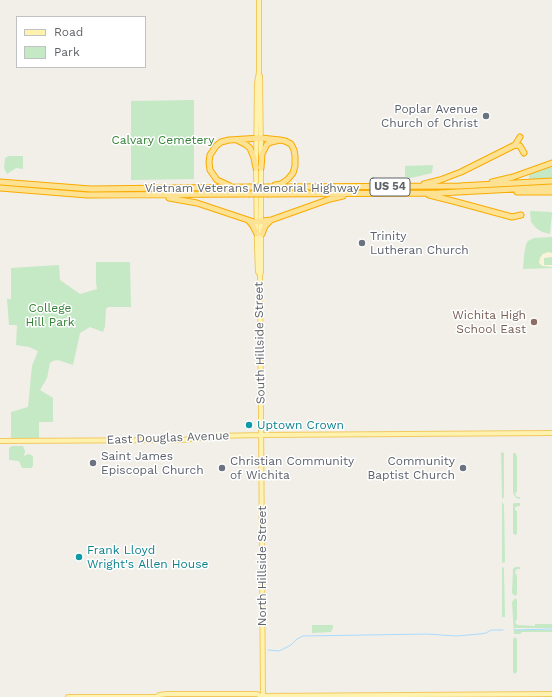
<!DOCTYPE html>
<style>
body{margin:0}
#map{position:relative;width:552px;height:697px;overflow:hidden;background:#f1efe8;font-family:"Work Sans",sans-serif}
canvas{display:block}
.legend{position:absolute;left:16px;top:16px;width:130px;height:52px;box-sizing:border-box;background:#fff;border:1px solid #bfc1c3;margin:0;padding:5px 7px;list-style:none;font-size:12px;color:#5f6368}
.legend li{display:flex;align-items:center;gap:8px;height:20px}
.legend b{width:20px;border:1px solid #bfc1c3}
</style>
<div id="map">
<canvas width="552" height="697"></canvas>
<ul class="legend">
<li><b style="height:5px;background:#fff2af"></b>Road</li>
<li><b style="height:11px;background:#c5e8c5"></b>Park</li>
</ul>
</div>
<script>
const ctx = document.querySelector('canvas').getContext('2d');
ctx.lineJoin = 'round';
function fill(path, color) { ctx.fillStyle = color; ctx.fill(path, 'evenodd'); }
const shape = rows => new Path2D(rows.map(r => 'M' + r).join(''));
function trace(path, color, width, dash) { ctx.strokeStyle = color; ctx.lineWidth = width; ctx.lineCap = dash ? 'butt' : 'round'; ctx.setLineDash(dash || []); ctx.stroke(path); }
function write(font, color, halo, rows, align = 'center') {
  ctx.font = font + ' "Work Sans",sans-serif'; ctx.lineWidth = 3; ctx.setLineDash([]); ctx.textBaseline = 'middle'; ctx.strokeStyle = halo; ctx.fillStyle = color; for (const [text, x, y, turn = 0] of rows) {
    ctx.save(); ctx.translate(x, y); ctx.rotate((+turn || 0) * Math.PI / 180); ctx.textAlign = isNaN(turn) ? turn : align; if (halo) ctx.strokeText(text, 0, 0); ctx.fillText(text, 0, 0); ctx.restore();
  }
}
const green = shape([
 [194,100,194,179,131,180,131,101],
 [23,156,23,169,16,168,7,174,4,168,5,158,9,156],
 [433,165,432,173,411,178,408,178,405,176,405,166],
 [552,165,552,178,529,180,529,173],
 [530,211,551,212,552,213,550,234,542,232,536,228,531,222],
 [552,237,552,268,523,269,524,256,526,244,528,241,534,238],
 [96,262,130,262,131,307,108,307,106,309,105,326,103,332,90,327,80,333,73,365,58,360,53,361,50,363,47,378,40,390,53,398,53,422,39,422,39,438,11,438,11,412,28,407,32,366,38,351,29,347,16,345,17,325,9,325,7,299,11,299,11,268,59,265,60,280,80,294,97,289,96,283],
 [12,446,23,446,25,451,24,456,29,454,33,456,33,466,31,468,22,468,19,461,9,460,9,448],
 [501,452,504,453,504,497,502,499],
 [513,453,515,453,517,456,517,491,515,494,517,497,520,497,520,499,516,498,513,493],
 [502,502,504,505,505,562,502,563],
 [514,503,520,503,520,506,517,506,515,508,515,510,517,511,517,534,515,535,513,533,513,504],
 [502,567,504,568,504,571,505,617,502,617],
 [515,567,520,567,520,569,517,569,515,572,517,576,517,594,515,596,512,593,513,569],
 [515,598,517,600,517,619,515,622,517,625,535,626,535,624,552,624,552,628,515,628,515,630,552,630,552,632,522,632,520,634,514,634,512,602],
 [312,625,333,625,333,627,331,632,312,633],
 [515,637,517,639,517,672,514,674,513,671,513,639]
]);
const sand = shape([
 [548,252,552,253,552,257,544,258,544,265,552,265,552,267,542,266,539,263,540,258,543,254]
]);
const stream = shape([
 [515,630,552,629],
 [268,650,279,651,291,645,297,639,303,636,427,634,456,636,480,634,486,633,491,630,503,630]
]);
const major = shape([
 [259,0,259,72,257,83,256,168,257,247,258,272,260,275,263,697],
 [260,76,261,155],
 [260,275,261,272,261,166],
 [0,441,182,440,216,436,261,435,552,433],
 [68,697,157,697,159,695,166,694,257,694,261,696,552,694]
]);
const highway = shape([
 [237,140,245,144,250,148,254,158,256,168],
 [515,145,520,137],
 [261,168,262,154,267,144,271,142,280,140,285,141,291,144,294,150,295,156,295,166,293,173,288,179,281,184,275,185],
 [0,182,91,189,249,187],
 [492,182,513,177,552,163],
 [424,184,440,180,461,172,515,145,520,146,524,153],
 [230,186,217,180,210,170,209,162,210,155,216,146,221,142,229,140,261,138,280,140],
 [269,187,459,186,552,181],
 [0,188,87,195,248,194],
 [517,192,552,192],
 [269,194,439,193,552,187],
 [429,195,453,201,512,217,521,215],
 [169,198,197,203,254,222,271,220,330,199,343,196],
 [249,221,253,226,257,234],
 [262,234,265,226,270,221]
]);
const highwayBridge = shape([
 [249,187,269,187],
 [248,194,269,194]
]);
const markers = [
 [486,116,4,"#6b7280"],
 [362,243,4,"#6b7280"],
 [534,322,4,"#8d6e63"],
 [249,425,4,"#0f9aa8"],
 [93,463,4,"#6b7280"],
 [222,468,4,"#6b7280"],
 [463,468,4,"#6b7280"],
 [79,557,4,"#0f9aa8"]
];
const shields = [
 [390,187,40]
];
const shieldNames = [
 ["US 54",390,187]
];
const worshipNames = [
 ["Poplar Avenue",478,109,"right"],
 ["Church of Christ",478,123,"right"],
 ["Trinity",370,236],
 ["Lutheran Church",370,250],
 ["Saint James",101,456],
 ["Episcopal Church",101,470],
 ["Christian Community",230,461],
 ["of Wichita",230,475],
 ["Community",455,461,"right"],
 ["Baptist Church",455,475,"right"]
];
const parkNames = [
 ["Calvary Cemetery",163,140],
 ["College",50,308],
 ["Hill Park",50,322]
];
const streetNames = [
 ["Vietnam Veterans Memorial Highway",252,188],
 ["South Hillside Street",260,343,-91],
 ["East Douglas Avenue",168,438,-2],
 ["North Hillside Street",262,566,-90]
];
const educationNames = [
 ["Wichita High",526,315],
 ["School East",526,329]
];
const cultureNames = [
 ["Uptown Crown",257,425],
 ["Frank Lloyd",87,550],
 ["Wright's Allen House",87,564]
];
fill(green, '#c5e8c5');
fill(sand, '#fbf3d9');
trace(stream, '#aadaff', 1);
trace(major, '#f2c960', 6);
trace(highway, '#f9ab00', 7);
trace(major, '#fff2af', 4);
trace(highway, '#fde293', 5);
trace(highwayBridge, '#f9ab00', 7, []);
trace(highwayBridge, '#fde293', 5);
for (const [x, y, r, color] of markers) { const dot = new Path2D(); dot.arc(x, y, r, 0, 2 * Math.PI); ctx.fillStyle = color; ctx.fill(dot); trace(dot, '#fff', 1.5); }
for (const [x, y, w] of shields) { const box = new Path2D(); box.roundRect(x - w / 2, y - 9, w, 18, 3); ctx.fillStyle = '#fff'; ctx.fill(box); trace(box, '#5f6368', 1); }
write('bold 11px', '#5f6368', null, shieldNames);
write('12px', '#5b616d', '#fff', worshipNames, 'left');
write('12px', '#348238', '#fff', parkNames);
write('12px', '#5f6368', '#fff', streetNames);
write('12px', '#785e54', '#fff', educationNames, 'right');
write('12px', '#0d838f', '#fff', cultureNames, 'left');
</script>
